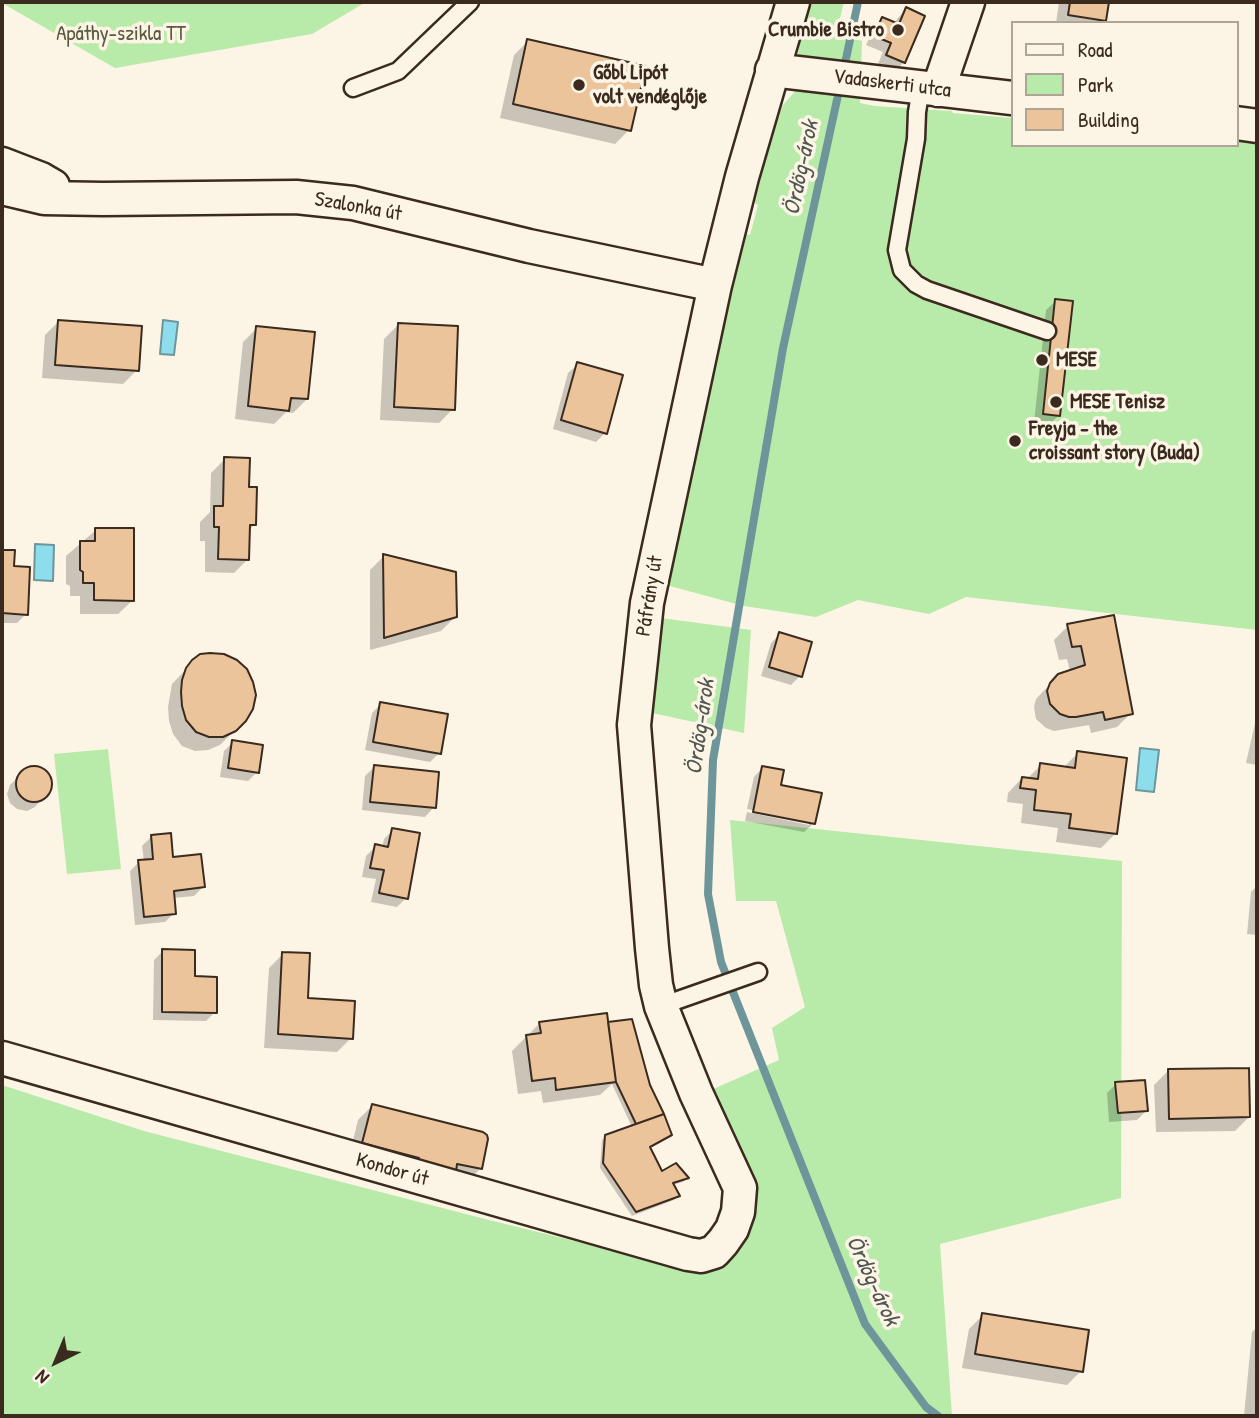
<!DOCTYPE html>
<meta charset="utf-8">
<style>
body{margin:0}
#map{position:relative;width:1259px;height:1418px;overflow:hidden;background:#fcf5e5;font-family:"Patrick Hand",sans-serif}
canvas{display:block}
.frame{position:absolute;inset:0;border:4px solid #3b2a1e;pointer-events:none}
.legend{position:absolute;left:1011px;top:21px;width:228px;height:126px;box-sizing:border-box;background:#fcf5e5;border:2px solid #afa495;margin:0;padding:9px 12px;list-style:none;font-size:21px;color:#3b2a1e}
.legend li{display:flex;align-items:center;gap:14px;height:35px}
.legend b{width:35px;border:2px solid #afa495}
.north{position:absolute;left:21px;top:1327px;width:70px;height:70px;-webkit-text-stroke:5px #fcf5e5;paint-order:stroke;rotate:223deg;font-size:19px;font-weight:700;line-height:28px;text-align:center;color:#3b2a1e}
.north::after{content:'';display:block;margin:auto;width:24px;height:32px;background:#3b2a1e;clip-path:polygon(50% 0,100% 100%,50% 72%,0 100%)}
</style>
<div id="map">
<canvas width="1259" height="1418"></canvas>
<div class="frame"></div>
<ul class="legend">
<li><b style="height:9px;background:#fcf5e5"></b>Road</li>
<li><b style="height:19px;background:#b8eaaa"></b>Park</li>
<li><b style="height:19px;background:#ebc49b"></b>Building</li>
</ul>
<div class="north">N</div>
</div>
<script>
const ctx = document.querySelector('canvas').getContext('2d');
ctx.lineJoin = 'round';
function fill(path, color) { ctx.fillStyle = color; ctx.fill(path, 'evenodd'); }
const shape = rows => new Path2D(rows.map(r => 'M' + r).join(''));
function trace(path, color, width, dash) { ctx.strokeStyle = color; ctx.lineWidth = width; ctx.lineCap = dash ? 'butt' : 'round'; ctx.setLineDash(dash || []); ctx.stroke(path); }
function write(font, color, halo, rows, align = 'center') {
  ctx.font = font + ' "Patrick Hand",sans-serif'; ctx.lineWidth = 7; ctx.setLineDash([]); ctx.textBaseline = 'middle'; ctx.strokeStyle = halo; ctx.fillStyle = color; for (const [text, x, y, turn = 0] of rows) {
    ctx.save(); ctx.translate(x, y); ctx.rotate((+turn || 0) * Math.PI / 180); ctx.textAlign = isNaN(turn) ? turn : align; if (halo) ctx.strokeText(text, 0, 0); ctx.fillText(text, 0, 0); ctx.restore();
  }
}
const green = shape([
 [2,2,366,2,312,34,115,68,2,3],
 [808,2,844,2,836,34,862,41,860,103,875,106,952,111,953,113,1012,118,1012,145,1236,145,1236,137,1257,139,1257,630,966,597,929,614,858,600,816,617,744,606,666,585,741,233,750,235,758,205,748,199,783,105,797,89,797,62,803,18],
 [661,618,751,630,744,733,648,712,650,670],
 [108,749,121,869,67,874,54,754],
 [730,820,1122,861,1121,1198,940,1244,952,1416,2,1416,2,1085,144,1131,489,1220,673,1265,737,1230,711,1090,779,1060,772,1028,805,1007,776,901,736,901]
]);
const water = shape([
 [163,320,178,322,174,355,160,354,163,320],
 [35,544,54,545,53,581,34,580,35,544],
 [1140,748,1159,750,1154,792,1136,790,1140,748]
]);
const shadow = shape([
 [1059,2,1107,2,1104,20,1102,23,1056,23],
 [906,9,904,62,895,71,878,64,883,52,866,45,874,28,883,19,895,24,897,19],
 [528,41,629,130,615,144,500,118,514,55],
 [1056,301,1059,415,1049,425,1034,423,1046,310],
 [59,321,137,370,123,384,42,378,45,335],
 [398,325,453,409,439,423,380,420,384,339],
 [257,328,307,399,293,413,286,412,274,424,235,419,243,342],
 [578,364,605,433,596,442,553,429,568,373],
 [225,459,247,489,254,525,248,531,248,559,234,573,205,572,205,541,200,541,200,522,210,512,211,473],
 [96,530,133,600,118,614,80,614,80,596,70,596,70,586,66,584,66,556],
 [2,551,13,552,12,568,26,614,17,623,2,623],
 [384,556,455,617,441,631,370,650,370,570],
 [1068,626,1131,713,1117,727,1091,733,1089,725,1054,731,1046,728,1036,719,1034,707,1036,699,1055,679,1070,671,1067,659,1059,660,1054,640],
 [780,634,800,676,791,685,761,676,771,643],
 [193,662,245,720,220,745,208,750,195,751,182,746,173,734,169,721,168,707,172,684],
 [381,704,439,753,430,762,365,750,372,713],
 [1257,714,1257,765,1246,763],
 [233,742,257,772,248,781,220,777,224,751],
 [1078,753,1115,834,1101,848,1056,842,1058,828,1021,823,1023,804,1007,802,1008,793,1022,778,1027,779,1041,765,1063,768],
 [37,767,46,771,51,779,51,789,35,807,27,811,17,809,10,803,7,794,10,785,27,768],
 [374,767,434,807,425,817,362,810,365,776],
 [763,767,814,823,804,832,745,821,747,812,809,825,809,821,747,809,754,777],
 [393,830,406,898,397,907,371,902,376,879,362,877,366,856,376,846,382,848,384,839],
 [151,837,172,859,203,887,194,896,173,898,174,913,165,922,135,925,130,871,139,862,144,861,142,846],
 [1257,886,1257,935,1247,934,1251,892],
 [163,951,193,978,215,1012,206,1021,153,1020,154,960],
 [283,954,306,1000,351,1038,337,1052,264,1048,269,968],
 [540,1023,607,1026,649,1085,670,1134,666,1139,649,1148,661,1173,686,1178,683,1182,672,1185,678,1196,674,1200,632,1216,600,1168,602,1140,606,1136,632,1127,612,1084,600,1095,543,1103,541,1091,518,1094,512,1051],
 [1168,1071,1249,1117,1235,1131,1156,1132,1154,1085],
 [1116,1084,1146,1111,1137,1120,1109,1122,1107,1093],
 [372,1106,481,1168,467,1182,349,1157,358,1120],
 [983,1315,1081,1371,1067,1385,962,1368,969,1329],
 [1257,1327,1257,1416,1244,1416,1252,1332]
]);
const stream = shape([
 [843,73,858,2],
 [840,86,783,348,713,760,708,894,721,962,865,1324,926,1407,938,1416]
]);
const building = shape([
 [1070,2,1109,2,1106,21,1068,15,1070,2],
 [906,7,925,16,905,63,886,55,891,43,874,36,882,17,899,24,906,7],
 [527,39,646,66,631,131,513,104,527,39],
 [1055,299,1073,301,1060,416,1043,414,1055,299],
 [58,320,142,326,139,371,55,365,58,320],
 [398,323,458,326,455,410,394,407,398,323],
 [256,326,315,332,308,399,291,398,289,411,248,406,256,326],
 [577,362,623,375,607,434,561,420,577,362],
 [224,457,250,458,249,487,257,487,256,525,250,525,249,560,218,559,219,527,214,527,214,506,223,506,224,457],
 [95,528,134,528,134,601,94,600,94,583,83,583,83,572,80,570,80,541,95,541,95,528],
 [2,550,15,550,14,566,30,567,28,615,2,613,2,550],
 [383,554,456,572,457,617,384,638,383,554],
 [1114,615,1133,714,1105,720,1103,712,1076,717,1069,717,1060,714,1050,704,1047,691,1050,683,1058,674,1085,665,1081,646,1072,647,1067,624,1114,615],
 [779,632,812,642,802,677,769,667,779,632],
 [210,653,224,654,237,660,247,669,253,682,256,695,253,709,246,721,236,731,223,737,209,737,196,732,186,720,182,706,181,692,182,680,186,668,192,660,200,654,210,653],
 [380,702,448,714,441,754,373,742,380,702],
 [232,740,263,745,259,773,228,768,232,740],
 [1077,751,1127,758,1117,834,1069,828,1071,814,1034,810,1036,790,1020,788,1022,777,1038,779,1040,763,1075,768,1077,751],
 [374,765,439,772,436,808,370,802,374,765],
 '16 784a18 18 0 1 1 36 0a18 18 0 1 1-36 0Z',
 [762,766,784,770,781,785,822,793,815,824,753,812,762,766],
 [392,828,420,833,408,899,379,893,384,870,370,868,375,844,388,847,392,828],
 [171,833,173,857,201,854,205,887,174,891,176,914,144,917,138,860,153,859,151,835,171,833],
 [162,949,195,950,195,976,217,977,217,1013,162,1012,162,949],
 [282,952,310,953,308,998,355,1001,353,1039,278,1034,282,952],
 [607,1013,616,1082,556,1090,555,1078,532,1081,526,1035,541,1033,539,1022,607,1013],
 [632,1019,650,1085,664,1114,636,1124,616,1082,608,1022,632,1019],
 [1249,1068,1250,1117,1169,1119,1168,1069,1249,1068],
 [1145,1080,1148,1111,1118,1113,1115,1082,1145,1080],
 [372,1104,483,1132,487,1135,488,1139,482,1169,457,1164,456,1172,419,1165,419,1158,362,1143,372,1104],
 [664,1114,672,1135,650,1147,662,1171,676,1163,689,1178,673,1183,680,1196,636,1212,603,1163,605,1135,664,1114],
 [982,1313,1089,1330,1083,1372,975,1354,982,1313]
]);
const service = shape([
 [353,88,398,71,470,2],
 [921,88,917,112,916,139,897,250,902,270,916,284,927,290,1047,331],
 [661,1006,758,972]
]);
const minor = shape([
 [772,70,1012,98],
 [938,90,968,2],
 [1236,123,1257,126],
 [2,164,41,179,53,186],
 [2,188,44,198,103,199,296,197,353,203,529,246,715,285],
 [2,1058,688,1254,701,1256,714,1252,723,1242,732,1229,738,1212,740,1188,696,1093,661,1006,656,985,652,948,634,725,647,603,715,285,742,177,793,2]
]);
const markers = [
 [898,30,7,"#3b2a1e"],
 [579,85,7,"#3b2a1e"],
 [1042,360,7,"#3b2a1e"],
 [1056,402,7,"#3b2a1e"],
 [1015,441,7,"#3b2a1e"]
];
const poiNames = [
 ["Crumbie Bistro",884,30,"right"],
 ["Gőbl Lipót",593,73],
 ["volt vendéglője",593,97],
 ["MESE",1056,360],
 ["MESE Tenisz",1070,402],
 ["Freyja - the",1029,429],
 ["croissant story (Buda)",1029,453]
];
const parkNames = [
 ["Apáthy-szikla TT",121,34]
];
const streetNames = [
 ["Vadaskerti utca",892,84,7],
 ["Szalonka út",358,207,10],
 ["Páfrány út",650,596,-81],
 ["Kondor út",392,1170,16]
];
const waterNames = [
 ["Ördög-árok",802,168,-78],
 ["Ördög-árok",701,727,-82],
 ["Ördög-árok",872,1281,65]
];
fill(green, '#b8eaaa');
fill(water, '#8eddec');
trace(water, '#6d959a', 2);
fill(shadow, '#0003');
trace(stream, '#6d959a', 8);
fill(building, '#ebc49b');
trace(building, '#3b2a1e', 2);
trace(service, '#3b2a1e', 21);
trace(minor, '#3b2a1e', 37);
trace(service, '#fcf5e5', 16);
trace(minor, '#fcf5e5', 32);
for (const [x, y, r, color] of markers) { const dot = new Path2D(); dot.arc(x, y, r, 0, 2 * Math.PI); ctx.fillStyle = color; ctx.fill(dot); trace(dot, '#fcf5e5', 2.5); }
write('bold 21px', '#3b2a1e', '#fcf5e5', poiNames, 'left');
write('21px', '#5a5a41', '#fcf5e5', parkNames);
write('21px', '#3b2a1e', '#fcf5e5', streetNames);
write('italic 23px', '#505752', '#fcf5e5', waterNames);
</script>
